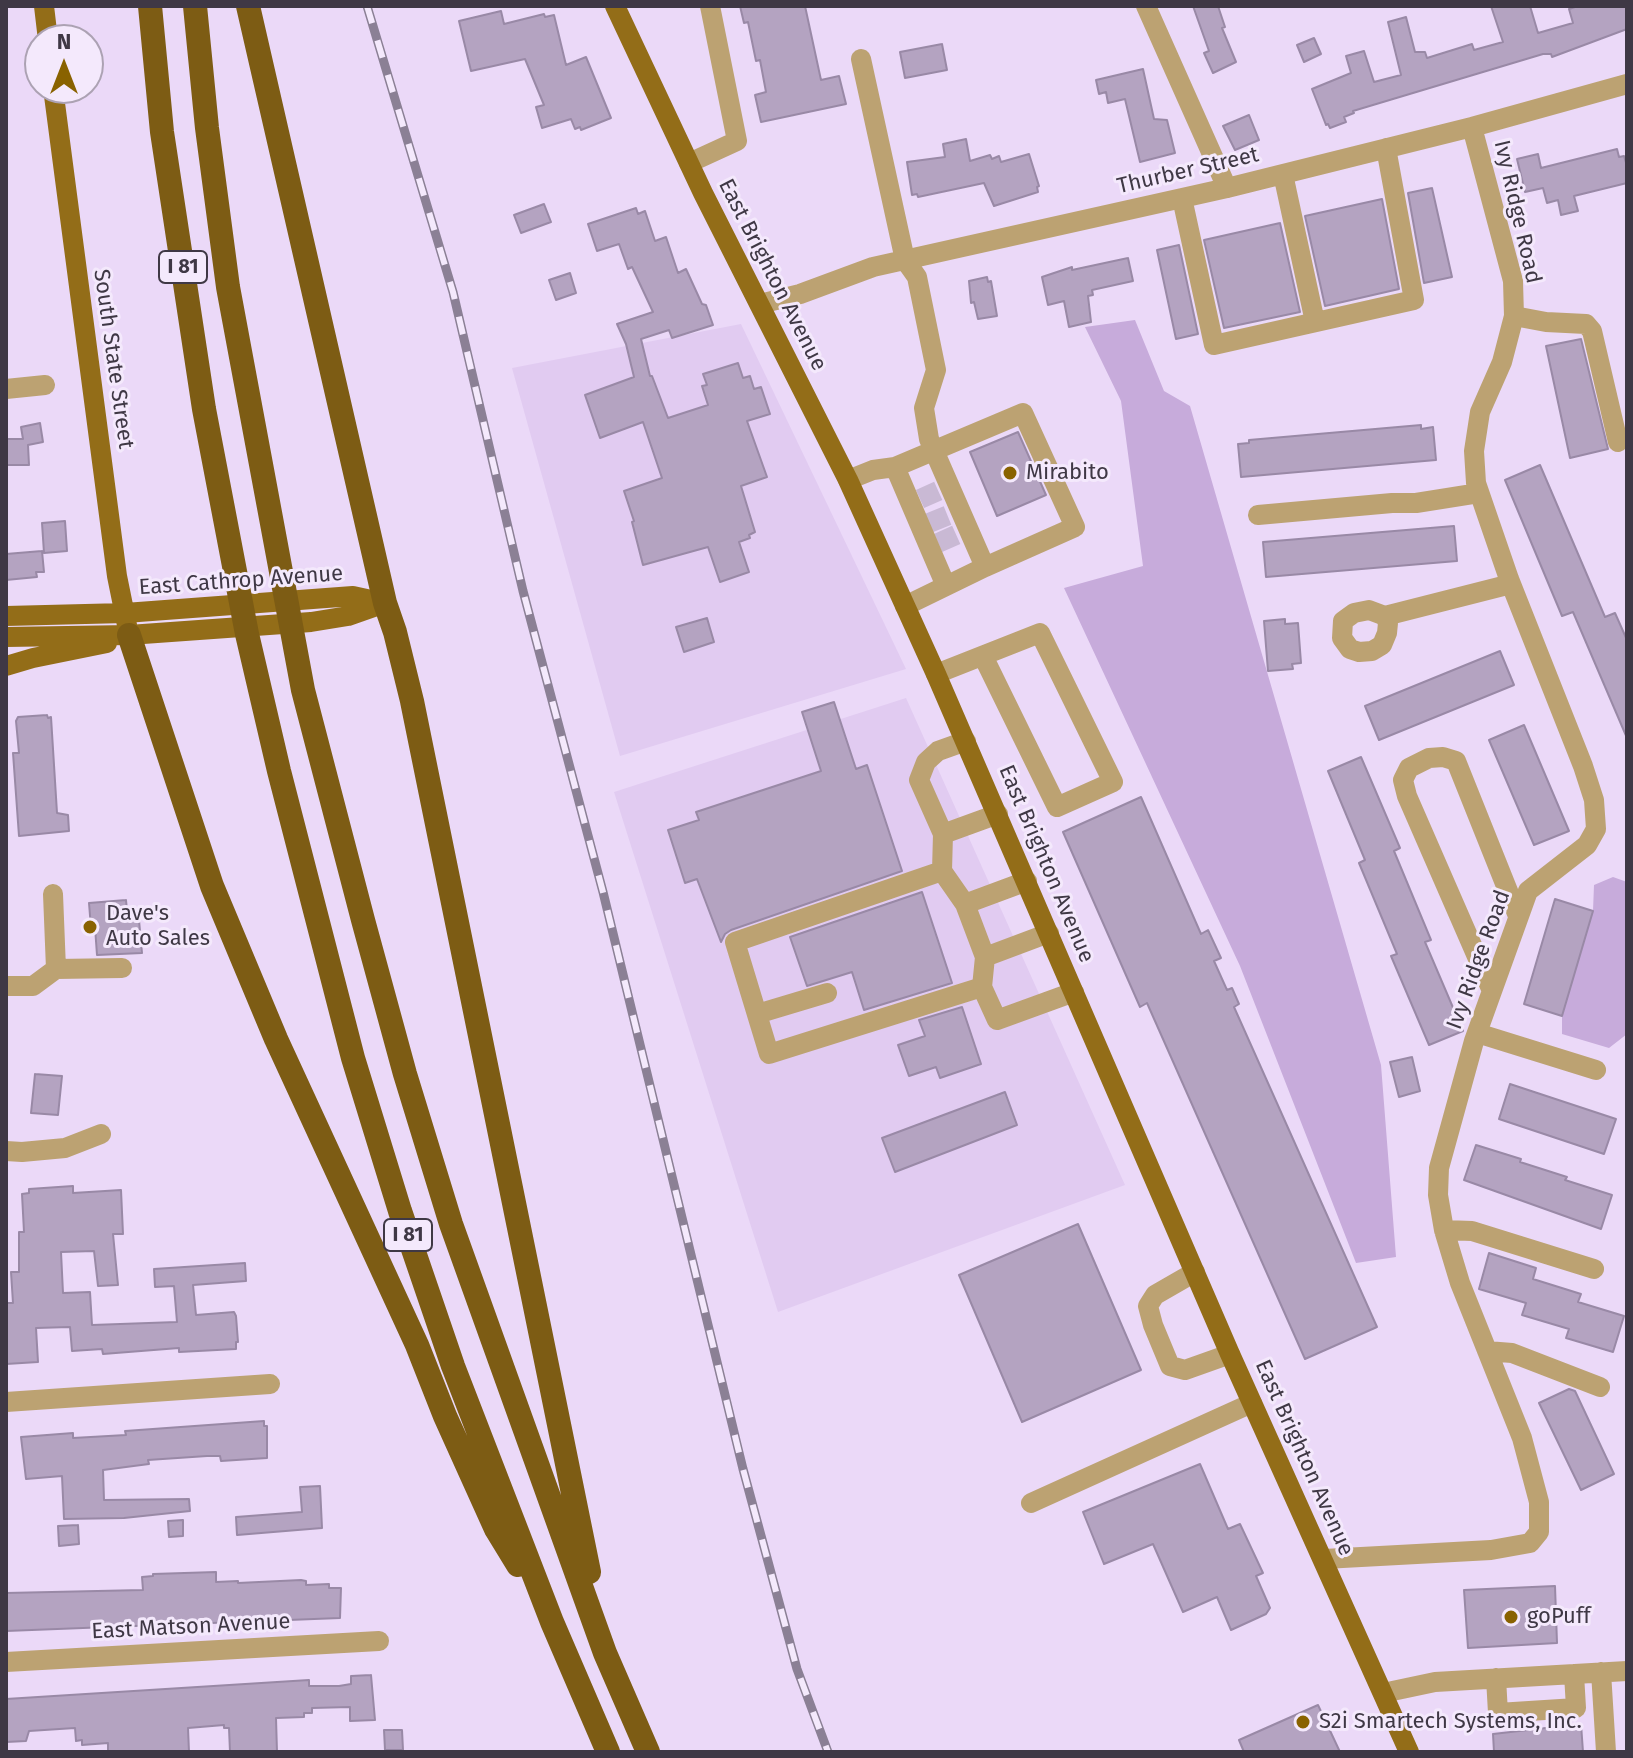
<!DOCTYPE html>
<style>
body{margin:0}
#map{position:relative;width:1633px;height:1758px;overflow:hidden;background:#ebd9f8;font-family:"Fira Sans",sans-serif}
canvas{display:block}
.frame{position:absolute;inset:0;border:8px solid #3f3845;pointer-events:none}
.north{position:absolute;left:24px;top:24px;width:80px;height:80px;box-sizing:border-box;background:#f4e9fc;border:2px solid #aca2b3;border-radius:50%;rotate:0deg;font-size:22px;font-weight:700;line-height:32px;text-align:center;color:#3f3845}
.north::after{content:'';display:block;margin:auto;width:28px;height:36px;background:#896200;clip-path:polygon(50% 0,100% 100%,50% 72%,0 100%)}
</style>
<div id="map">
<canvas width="1633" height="1758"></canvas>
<div class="frame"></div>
<div class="north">N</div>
</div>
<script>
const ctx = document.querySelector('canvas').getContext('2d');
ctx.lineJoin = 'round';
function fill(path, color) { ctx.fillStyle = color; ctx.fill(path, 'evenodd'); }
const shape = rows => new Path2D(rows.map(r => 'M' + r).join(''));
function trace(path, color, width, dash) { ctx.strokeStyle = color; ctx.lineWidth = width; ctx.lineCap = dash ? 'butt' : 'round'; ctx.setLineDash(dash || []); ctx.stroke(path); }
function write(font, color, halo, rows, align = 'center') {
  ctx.font = font + ' "Fira Sans",sans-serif'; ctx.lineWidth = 6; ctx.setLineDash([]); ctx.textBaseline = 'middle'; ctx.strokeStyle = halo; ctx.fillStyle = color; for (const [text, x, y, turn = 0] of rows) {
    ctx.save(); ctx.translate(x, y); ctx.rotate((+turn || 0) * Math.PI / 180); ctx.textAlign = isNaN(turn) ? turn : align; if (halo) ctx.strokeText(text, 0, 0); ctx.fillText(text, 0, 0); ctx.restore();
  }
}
const built = shape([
 [741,324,906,669,620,756,512,368],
 [906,698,1125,1185,778,1312,614,792]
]);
const green = shape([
 [1135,320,1164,391,1190,406,1381,1065,1396,1257,1356,1263,1240,966,1064,588,1143,566,1121,401,1085,327],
 [1613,877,1627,882,1627,1034,1609,1048,1562,1034,1562,1016,1593,911,1594,885]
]);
const building = shape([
 [740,6,805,6,821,80,839,76,846,104,761,122,755,95,766,92,760,60,756,61,748,22,744,23,740,6],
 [1193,6,1218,6,1225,27,1222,28,1236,62,1213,73,1204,53,1209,51,1193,6],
 [1491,6,1530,6,1538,33,1573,23,1569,9,1578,6,1627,6,1627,29,1552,57,1551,54,1543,54,1353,111,1354,113,1344,117,1346,122,1330,128,1328,124,1326,125,1312,89,1351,73,1346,56,1364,51,1374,82,1401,75,1388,22,1406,17,1415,52,1425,52,1427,58,1472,44,1474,50,1503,42,1491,6],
 [501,11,504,24,544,14,545,17,554,15,566,65,586,57,611,118,581,130,580,127,575,129,571,119,542,128,536,107,544,105,525,59,471,71,459,21,501,11],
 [1314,38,1321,54,1304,62,1297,45,1314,38],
 [942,44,947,70,905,78,900,52,942,44],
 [1143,69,1154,119,1167,120,1175,153,1140,162,1125,99,1108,103,1106,92,1099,94,1096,80,1143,69],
 [1249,115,1259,140,1235,150,1223,126,1249,115],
 [966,139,970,161,990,155,992,159,999,156,1001,162,1029,154,1039,186,1037,187,1038,192,994,206,984,183,918,197,917,194,912,195,907,162,945,157,943,144,966,139],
 [1617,149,1619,157,1624,156,1627,166,1627,183,1574,196,1578,211,1561,215,1558,200,1547,203,1543,188,1525,192,1517,159,1538,154,1541,168,1617,149],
 [1432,188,1452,277,1424,283,1408,193,1432,188],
 [1382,199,1399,289,1325,306,1305,216,1382,199],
 [544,204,551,222,521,233,514,215,544,204],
 [636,208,638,214,645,211,655,241,666,237,678,273,686,269,702,304,706,305,713,325,672,338,669,330,641,339,650,376,652,376,668,418,708,405,702,386,707,385,703,374,738,363,743,378,750,376,754,389,761,387,770,414,747,421,767,477,741,486,755,532,749,535,750,538,739,542,749,572,720,582,708,547,643,565,632,522,634,521,624,491,662,478,643,422,600,438,585,395,634,377,626,344,617,324,653,312,632,267,628,269,619,244,597,251,588,224,636,208],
 [1280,223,1300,312,1224,328,1204,240,1280,223],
 [1179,245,1198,334,1176,339,1157,250,1179,245],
 [1128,258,1133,281,1092,290,1093,295,1088,296,1091,322,1069,327,1064,301,1048,305,1042,277,1072,267,1072,270,1128,258],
 [570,273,576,293,556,300,549,280,570,273],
 [987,277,988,282,991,281,997,316,978,319,974,302,971,303,969,281,987,277],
 [1581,339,1608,449,1570,458,1546,346,1581,339],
 [40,423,43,442,28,445,29,465,6,465,6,439,23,439,21,427,40,423],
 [1421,425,1421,429,1433,427,1436,460,1241,477,1238,444,1249,443,1249,440,1421,425],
 [1018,432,1046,495,997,516,970,452,1018,432],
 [1540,465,1605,617,1615,613,1627,640,1627,738,1573,612,1562,616,1505,480,1540,465],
 [65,521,67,551,44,553,42,523,65,521],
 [1454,526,1457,561,1266,577,1263,542,1454,526],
 [42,551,44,572,36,572,37,577,6,580,6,554,42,551],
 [707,618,714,642,684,652,676,627,707,618],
 [1285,619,1285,624,1298,623,1301,663,1292,664,1293,669,1268,671,1264,621,1285,619],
 [1500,651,1514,685,1379,740,1365,706,1500,651],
 [834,702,856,769,867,765,902,871,731,930,725,934,721,942,697,879,685,883,668,830,699,820,696,812,821,771,802,712,834,702],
 [47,715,48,718,51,717,57,813,68,815,69,831,19,836,13,753,19,753,16,721,18,717,47,715],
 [1524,725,1569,831,1534,845,1489,740,1524,725],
 [1361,757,1400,848,1394,851,1431,940,1425,942,1463,1031,1429,1045,1391,956,1397,954,1359,863,1365,860,1328,771,1361,757],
 [1141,797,1201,934,1208,930,1221,958,1214,961,1227,990,1232,988,1239,1004,1234,1007,1377,1327,1305,1359,1147,1003,1140,1007,1063,832,1141,797],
 [922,892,952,983,864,1010,852,972,807,986,790,937,922,892],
 [1555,899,1593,911,1562,1016,1524,1004,1555,899],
 [126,900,128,921,139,920,142,953,97,955,95,927,91,928,89,903,126,900],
 [962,1007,981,1064,940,1078,936,1067,909,1076,898,1045,925,1036,919,1020,962,1007],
 [1412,1057,1420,1091,1399,1097,1390,1062,1412,1057],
 [35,1074,62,1076,58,1115,31,1113,35,1074],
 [1510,1084,1616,1119,1604,1154,1499,1119,1510,1084],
 [1005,1092,1017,1125,895,1172,882,1138,1005,1092],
 [1476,1145,1521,1159,1520,1162,1567,1177,1565,1180,1612,1195,1601,1229,1464,1180,1476,1145],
 [73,1186,73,1193,121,1190,123,1234,113,1234,118,1285,98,1286,94,1251,61,1252,63,1293,90,1292,92,1325,177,1322,174,1286,155,1287,154,1269,245,1263,246,1281,193,1285,196,1315,234,1312,236,1316,238,1342,236,1342,236,1349,179,1352,179,1348,103,1354,102,1349,72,1351,70,1327,36,1328,38,1362,6,1364,6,1303,13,1303,11,1272,19,1272,19,1232,24,1232,22,1194,29,1193,29,1189,73,1186],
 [1078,1224,1141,1370,1022,1422,959,1275,1078,1224],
 [1489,1253,1536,1268,1533,1279,1581,1294,1578,1302,1624,1316,1613,1352,1566,1338,1569,1329,1522,1315,1526,1303,1479,1289,1489,1253],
 [1569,1389,1575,1391,1614,1474,1581,1490,1539,1403,1569,1389],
 [264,1421,264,1426,267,1426,267,1458,221,1461,220,1456,207,1456,148,1460,149,1464,103,1470,104,1500,189,1499,190,1511,124,1518,64,1519,62,1476,26,1479,21,1437,73,1433,73,1438,126,1435,125,1431,264,1421],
 [1200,1464,1228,1529,1240,1524,1263,1573,1256,1576,1270,1608,1266,1614,1231,1630,1217,1597,1183,1612,1153,1544,1104,1564,1083,1512,1200,1464],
 [320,1486,322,1528,237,1535,236,1517,302,1512,300,1487,320,1486],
 [183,1520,183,1536,169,1537,168,1521,183,1520],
 [78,1525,79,1544,59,1546,58,1526,78,1525],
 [216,1572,216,1582,238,1581,238,1583,301,1580,306,1581,306,1585,329,1584,329,1588,341,1588,340,1618,6,1631,6,1593,143,1590,142,1577,153,1576,153,1574,216,1572],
 [1555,1586,1557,1643,1468,1648,1464,1590,1555,1586],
 [371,1675,375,1720,350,1721,350,1707,312,1708,312,1713,304,1713,304,1717,276,1718,277,1752,230,1752,229,1728,224,1728,224,1725,188,1728,189,1752,108,1752,108,1743,82,1745,82,1740,76,1741,75,1728,29,1731,26,1741,6,1742,6,1699,309,1680,309,1686,339,1686,351,1684,351,1676,371,1675],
 [1318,1705,1340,1752,1244,1752,1239,1740,1318,1705],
 [1581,1724,1583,1752,1494,1752,1493,1734,1581,1724],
 [384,1730,402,1730,403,1750,385,1750,384,1730]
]);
const minorTunnel = shape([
 [920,499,940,490],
 [929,523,951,514],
 [938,543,958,534]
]);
const minor = shape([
 [1146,6,1227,188],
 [861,59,905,260,917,277,936,370,924,408,929,439,985,567,905,606],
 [689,163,737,141,710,6],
 [1283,174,1315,322],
 [1182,198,1214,345,1414,300,1386,148],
 [760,304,800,294,873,267,1227,188,1472,127,1627,84],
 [1514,316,1546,322,1586,324,1592,331,1618,442],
 [6,389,45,385],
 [895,467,946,586],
 [848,480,873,470,895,467,1023,413,1075,527,985,567],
 [1258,515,1392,503,1416,503,1479,493],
 [1385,616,1388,623,1387,633,1382,645,1372,651,1359,652,1350,649,1342,638,1343,621,1354,613,1369,610,1385,616,1511,584],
 [936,674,1040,633,1113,782,1057,807,983,656],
 [943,834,919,780,926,762,938,751,966,741],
 [942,871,943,834,998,814],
 [1027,881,965,904,985,957,1049,933],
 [53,894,56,969],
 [965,904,942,871,735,942,769,1054,982,987],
 [985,957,982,987,997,1020,1074,992],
 [6,986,33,986,56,969,122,968],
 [1492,991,1407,796,1403,780,1409,768,1429,758,1443,757,1456,761,1518,916],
 [757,1014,827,993],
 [1477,1033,1596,1070],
 [6,1151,22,1152,65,1148,101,1134],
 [1444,1230,1472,1231,1594,1269],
 [1195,1272,1155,1295,1148,1306,1153,1325,1170,1366,1185,1370,1230,1354],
 [1487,1351,1512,1353,1600,1387],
 [6,1402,270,1384],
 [1031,1503,1252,1403],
 [1324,1559,1491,1550,1530,1543,1539,1532,1539,1502,1522,1438,1460,1283,1444,1230,1438,1195,1439,1168,1474,1041,1528,891,1587,845,1596,829,1594,800,1583,766,1509,579,1476,483,1474,451,1480,412,1502,362,1514,316,1513,281,1472,127],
 [6,1662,379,1641],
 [1601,1672,1606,1752],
 [1496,1678,1498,1713,1576,1708,1574,1674],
 [1383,1693,1435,1682,1627,1671]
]);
const major = shape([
 [44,6,48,40],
 [615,6,703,193,848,480,936,674,1230,1354,1409,1752],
 [53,88,117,576,129,635],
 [6,616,125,613,353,596,385,603],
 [6,637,129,635,311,622,348,616,385,603],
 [6,666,33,658,107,643]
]);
const highway = shape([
 [150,6,162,132,204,409,247,634,279,771,353,1058,400,1211,453,1366,552,1622,608,1752],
 [195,6,207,128,228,287,303,690,363,920,405,1074,451,1224,605,1653,648,1752],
 [248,6,385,603,395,632,412,701,589,1572],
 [129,635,212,886,276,1039,417,1345,445,1416,496,1529,518,1565]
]);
const rail = shape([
 [367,6,453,292,523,591,603,892,743,1469,797,1669,828,1752]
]);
const markers = [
 [1010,473,8,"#896200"],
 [90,927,8,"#896200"],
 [1511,1617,8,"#896200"],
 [1303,1722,8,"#896200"]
];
const shields = [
 [183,267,48],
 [408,1235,48]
];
const shieldNames = [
 ["I 81",183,267],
 ["I 81",408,1235]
];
const streetNames = [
 ["Thurber Street",1188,171,-13],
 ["Ivy Ridge Road",1517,212,77],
 ["East Brighton Avenue",772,275,63],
 ["South State Street",113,359,82],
 ["East Cathrop Avenue",241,581,-4],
 ["East Brighton Avenue",1046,864,67],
 ["Ivy Ridge Road",1479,960,-70],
 ["East Brighton Avenue",1304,1458,66],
 ["East Matson Avenue",191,1627,-3]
];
const poiNames = [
 ["Mirabito",1026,473],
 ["Dave's",106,914],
 ["Auto Sales",106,939],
 ["goPuff",1527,1617],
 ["S2i Smartech Systems, Inc.",1319,1722]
];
fill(built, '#e1cbf1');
fill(green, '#c7abdb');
fill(building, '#b4a3c1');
trace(building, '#9989a6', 2);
trace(minorTunnel, '#c9b9d4', 20, [20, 10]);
trace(minor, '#bca272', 20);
trace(major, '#936d18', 20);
trace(highway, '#7d5c14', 24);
trace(rail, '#8b8095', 9);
trace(rail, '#f4e9fc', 6, [18]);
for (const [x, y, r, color] of markers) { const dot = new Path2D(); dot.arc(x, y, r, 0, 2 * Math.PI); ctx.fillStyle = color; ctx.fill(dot); trace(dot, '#f4e9fc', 3); }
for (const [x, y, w] of shields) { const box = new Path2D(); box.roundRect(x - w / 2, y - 16, w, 32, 6); ctx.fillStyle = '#f4e9fc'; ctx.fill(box); trace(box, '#3f3845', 2); }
write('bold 20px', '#3f3845', null, shieldNames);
write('22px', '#3f3845', '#f4e9fc', streetNames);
write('22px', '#3f3845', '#f4e9fc', poiNames, 'left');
</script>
